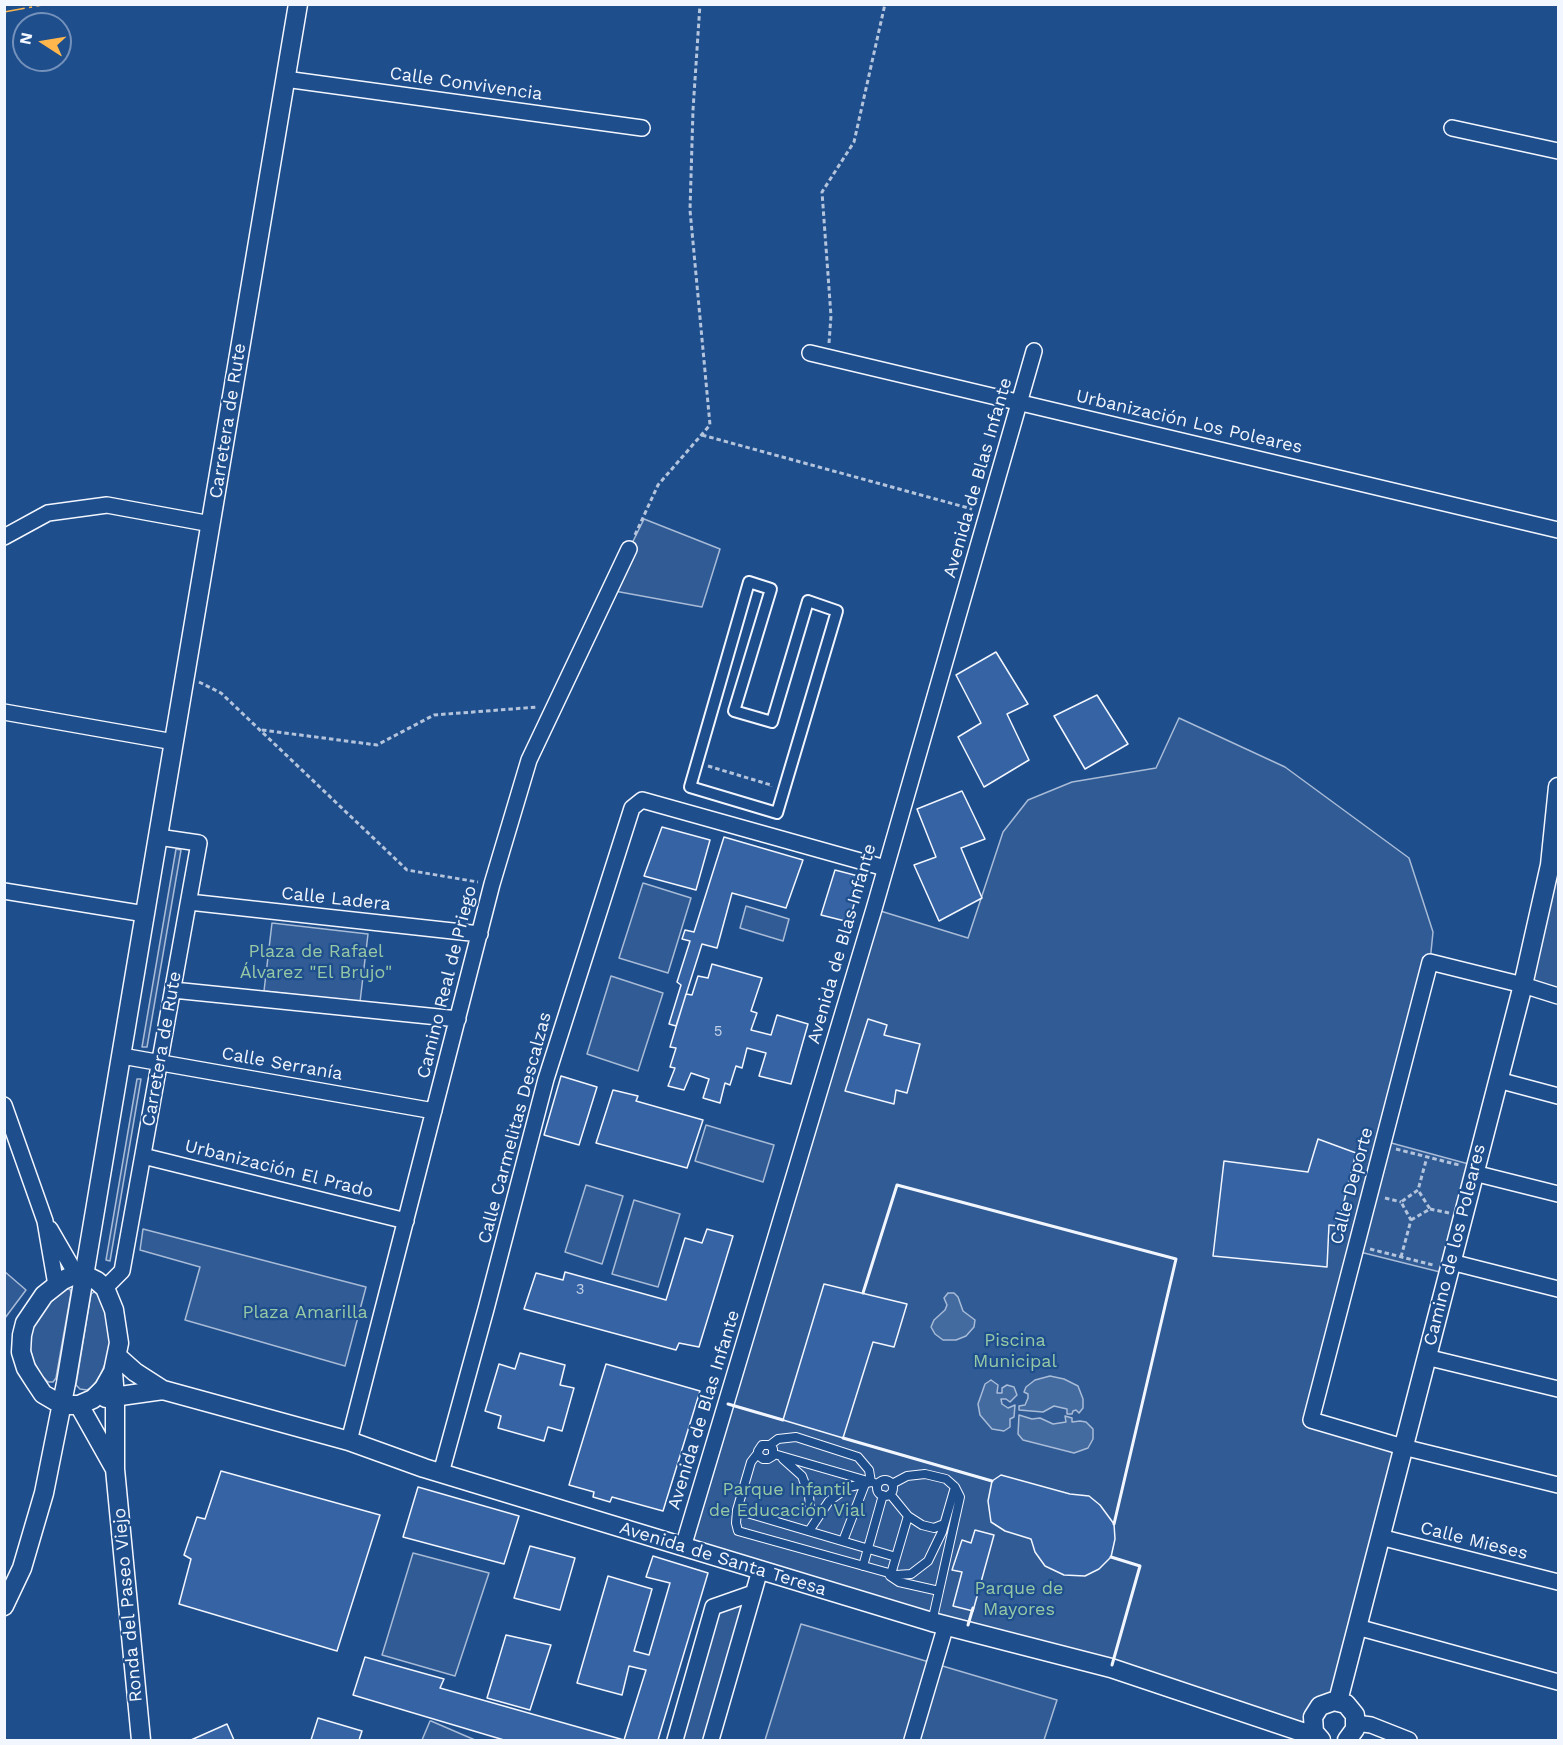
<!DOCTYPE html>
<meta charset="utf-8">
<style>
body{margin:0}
#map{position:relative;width:1563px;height:1745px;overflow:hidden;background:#1f4e8c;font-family:"Work Sans",sans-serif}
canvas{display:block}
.frame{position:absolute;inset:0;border:6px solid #f2f6ff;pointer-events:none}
.north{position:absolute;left:12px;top:12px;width:60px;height:60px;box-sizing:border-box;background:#1f4e8c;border:2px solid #7391ba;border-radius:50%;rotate:282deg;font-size:16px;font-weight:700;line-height:24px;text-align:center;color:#f2f6ff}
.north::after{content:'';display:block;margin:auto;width:21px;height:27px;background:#ffb74d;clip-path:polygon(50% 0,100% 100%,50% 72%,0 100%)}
</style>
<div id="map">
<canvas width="1563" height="1745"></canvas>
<div class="frame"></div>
<div class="north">N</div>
</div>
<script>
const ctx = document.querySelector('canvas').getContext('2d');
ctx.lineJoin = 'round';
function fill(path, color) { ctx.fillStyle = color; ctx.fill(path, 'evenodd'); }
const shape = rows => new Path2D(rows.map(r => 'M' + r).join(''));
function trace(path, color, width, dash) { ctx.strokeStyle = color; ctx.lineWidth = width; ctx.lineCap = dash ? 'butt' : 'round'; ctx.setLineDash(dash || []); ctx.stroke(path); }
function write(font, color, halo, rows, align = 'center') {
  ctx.font = font + ' "Work Sans",sans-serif'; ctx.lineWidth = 4.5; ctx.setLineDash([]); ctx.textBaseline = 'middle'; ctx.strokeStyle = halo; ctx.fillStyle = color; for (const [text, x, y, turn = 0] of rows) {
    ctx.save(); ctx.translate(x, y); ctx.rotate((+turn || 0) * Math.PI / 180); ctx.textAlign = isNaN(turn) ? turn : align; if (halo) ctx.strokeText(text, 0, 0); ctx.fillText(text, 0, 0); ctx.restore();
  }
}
const built = shape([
 [644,519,720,549,702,607,609,590,644,519],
 [1179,718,1285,767,1409,858,1433,932,1430,962,1384,1141,1476,1166,1448,1274,1356,1251,1311,1420,1403,1447,1334,1701,1312,1727,683,1547,874,909,968,938,1003,832,1028,800,1072,782,1156,768,1179,718],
 [176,849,181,850,147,1047,142,1047,176,849],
 [1550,865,1558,869,1558,996,1523,985,1550,865],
 [643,883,691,898,668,973,619,958,643,883],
 [746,906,789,919,783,941,740,928,746,906],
 [272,923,368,934,360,1002,264,991,272,923],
 [611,976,663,993,638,1071,587,1054,611,976],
 [137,1079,141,1079,110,1261,106,1260,137,1079],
 [706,1125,774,1145,763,1182,695,1161,706,1125],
 [586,1185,623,1196,602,1264,565,1252,586,1185],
 [634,1200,680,1214,658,1287,612,1274,634,1200],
 [143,1229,366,1287,345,1366,185,1320,200,1267,140,1250,143,1229],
 [4,1271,26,1290,5,1318,4,1318,4,1271],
 [66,1289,70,1289,71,1293,56,1378,53,1382,48,1382,40,1374,33,1360,30,1347,31,1333,38,1318,49,1303,66,1289],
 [94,1292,97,1292,101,1295,109,1324,110,1343,107,1360,100,1375,93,1387,87,1390,80,1389,76,1385,91,1294,94,1292],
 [413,1553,489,1573,455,1676,382,1655,413,1553],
 [753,1593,711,1740,675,1740,713,1607,753,1593],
 [801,1624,1057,1700,1044,1740,765,1740,801,1624],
 [430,1721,431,1721,475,1740,422,1740,430,1721]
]);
const water = shape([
 [948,1293,954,1293,958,1297,963,1311,975,1320,974,1327,966,1336,956,1340,943,1340,935,1334,931,1327,934,1320,945,1310,947,1305,944,1298,948,1293],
 [1050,1376,1064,1379,1078,1386,1083,1399,1083,1408,1079,1413,1076,1410,1073,1411,1072,1414,1067,1414,1067,1409,1054,1406,1043,1412,1019,1410,1019,1406,1025,1405,1028,1398,1028,1394,1024,1392,1026,1387,1035,1380,1050,1376],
 [991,1380,998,1385,997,1393,1002,1393,1002,1388,1007,1385,1014,1387,1017,1395,1010,1402,1006,1399,1001,1399,1002,1404,1008,1408,1015,1405,1014,1417,1010,1419,1010,1427,1004,1431,992,1429,980,1415,978,1404,985,1384,991,1380],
 [1019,1415,1032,1419,1040,1418,1053,1424,1066,1422,1065,1416,1072,1418,1072,1422,1080,1421,1086,1422,1093,1429,1093,1439,1088,1448,1074,1453,1023,1440,1018,1434,1019,1415]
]);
const building = shape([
 [996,652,1028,704,1007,714,1029,760,984,787,958,737,981,723,956,675,996,652],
 [1097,695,1128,744,1085,769,1054,716,1097,695],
 [962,791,985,839,961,848,982,898,939,921,914,865,936,857,917,809,962,791],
 [662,827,710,840,696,890,644,876,662,827],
 [724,837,803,860,786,908,732,893,717,948,702,944,676,1026,669,1024,681,985,677,982,690,941,682,939,685,930,694,932,724,837],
 [835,870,862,877,849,922,821,915,835,870],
 [712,964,762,978,751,1011,757,1013,751,1030,771,1035,777,1015,808,1024,791,1084,759,1076,766,1053,747,1048,742,1068,736,1066,730,1085,725,1083,720,1103,703,1098,709,1079,691,1073,684,1090,668,1086,675,1068,670,1067,676,1048,670,1047,686,994,692,995,698,976,708,978,712,964],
 [868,1019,887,1025,884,1035,920,1044,907,1093,896,1090,894,1104,845,1091,868,1019],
 [561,1076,597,1087,579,1145,544,1135,561,1076],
 [613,1090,638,1096,636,1101,703,1120,687,1168,596,1143,613,1090],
 [1318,1139,1356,1153,1338,1226,1329,1225,1327,1267,1213,1256,1224,1161,1308,1172,1318,1139],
 [707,1229,733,1236,699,1347,679,1343,676,1350,524,1309,536,1273,563,1280,565,1272,666,1300,685,1238,702,1243,707,1229],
 [824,1284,907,1304,894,1347,873,1342,843,1438,783,1420,824,1284],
 [520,1353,565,1365,560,1385,574,1388,562,1431,548,1427,544,1441,498,1428,501,1416,485,1411,499,1364,515,1369,520,1353],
 [606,1364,700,1391,663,1511,612,1497,610,1502,593,1497,594,1492,569,1485,606,1364],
 [221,1471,380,1515,337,1651,179,1604,191,1559,184,1555,197,1517,205,1519,221,1471],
 [1001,1475,1070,1494,1089,1496,1100,1505,1114,1524,1115,1539,1111,1557,1099,1569,1085,1576,1064,1575,1045,1566,1035,1552,1031,1539,1005,1531,991,1522,988,1501,992,1481,1001,1475],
 [418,1487,519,1516,504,1564,403,1537,418,1487],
 [975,1530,994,1535,973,1611,953,1606,962,1572,952,1570,962,1540,971,1543,975,1530],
 [530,1546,575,1558,560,1610,514,1598,530,1546],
 [653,1556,708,1573,658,1740,624,1740,646,1670,629,1666,622,1695,577,1683,608,1576,652,1589,634,1651,649,1655,670,1583,646,1577,653,1556],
 [506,1635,551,1645,530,1710,487,1698,506,1635],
 [365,1657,444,1679,440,1688,624,1740,504,1740,353,1695,365,1657],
 [318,1718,362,1731,359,1740,311,1740,318,1718],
 [227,1724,234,1740,191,1740,227,1724]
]);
const path = shape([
 [829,343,831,316,822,192,854,142,885,4],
 [702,435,972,509],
 [635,535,658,485,710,425,690,210,693,110,700,4],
 [199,682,221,693,407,870,478,882],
 [262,730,377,745,434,715,538,707],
 [708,766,771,785,771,787],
 [1396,1149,1459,1165],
 [1385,1198,1401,1202],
 [1430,1209,1449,1213],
 [1411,1220,1430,1209,1418,1190],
 [1370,1249,1433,1265],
 [1401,1257,1411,1220,1401,1202,1418,1190,1427,1157]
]);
const service = shape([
 [770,1445,773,1449,773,1456,768,1459,763,1459,759,1456,758,1451,762,1445,770,1445,778,1439,796,1437,858,1457,869,1470,871,1482,849,1487,829,1501,809,1531],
 [758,1453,751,1462,737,1510,736,1523,738,1531,896,1575,911,1574,928,1561,942,1532,955,1487,946,1479,925,1474,907,1476,892,1484],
 [774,1454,878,1484],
 [783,1459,802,1476,809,1495,810,1508,817,1518],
 '877 1488a8 8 0 1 1 16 0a8 8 0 1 1-16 0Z',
 [890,1494,908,1516,922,1525,934,1528,944,1524],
 [737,1510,896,1557],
 [843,1541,865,1484],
 [863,1566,883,1495],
 [891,1574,908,1516],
 [890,1576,899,1582,939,1591,960,1497,955,1487],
 [932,1622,939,1591]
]);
const pedestrian = shape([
 [749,582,771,589,734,711,772,722,808,601,837,611,777,813,690,787,749,582]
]);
const minor = shape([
 [285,79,642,128],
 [1452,128,1558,151],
 [810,353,1558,530],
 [4,537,48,513,107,505,211,524],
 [4,712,174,742],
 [4,891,145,914],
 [189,902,480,934],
 [173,990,458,1019],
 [1558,996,1523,985,1430,962,1311,1420,1403,1447,1558,1485],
 [122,1056,434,1111],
 [1498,1080,1558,1096],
 [4,1105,45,1221,56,1285],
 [143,1156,406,1221],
 [1474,1173,1558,1194],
 [50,1229,76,1274],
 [1451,1262,1558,1289],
 [105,1288,122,1271,199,843,158,837],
 [1426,1357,1558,1389],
 [349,1441,492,884,529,760,629,549],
 [441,1473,486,1309,546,1079,632,808,642,800,885,868],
 [1380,1537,1558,1582],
 [683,1547,874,909,1034,351],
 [1357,1627,1558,1682],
 [1356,1723,1371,1725,1409,1740],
 [675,1740,713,1607,753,1593],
 [711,1740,760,1570],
 [912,1740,946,1625]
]);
const tertiary = shape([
 [76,1274,85,1275,97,1281,105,1288,114,1310,119,1343,113,1372,104,1388,93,1399,79,1405,70,1405,55,1401,43,1394,35,1382,26,1368,21,1352,22,1335,25,1323,44,1295,63,1280,76,1274],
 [117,1356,135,1372,163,1390,349,1441,424,1468,932,1622,1111,1668,1317,1737],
 [113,1372,115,1397,115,1469,141,1740],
 [106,1398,163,1390],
 [79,1405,115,1469],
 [4,1606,22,1568,44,1493,66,1383,298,4],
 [1338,1701,1523,985,1550,865,1558,787],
 [1321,1740,1314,1732,1313,1717,1320,1706,1334,1701,1346,1704,1355,1715,1355,1729,1347,1740]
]);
const wall = shape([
 [863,1293,897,1185,1176,1259,1114,1524],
 [728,1404,783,1420],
 [843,1438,992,1481],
 [1111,1557,1140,1566,1112,1665],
 [968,1625,973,1608]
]);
const power = shape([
 [4,12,48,4]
]);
const numberNames = [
 ["5",718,1032],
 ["3",580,1290]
];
const streetNames = [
 ["Calle Convivencia",466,84,8],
 ["Carretera de Rute",228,421,-81],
 ["Urbanización Los Poleares",1189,422,13],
 ["Avenida de Blas Infante",978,478,-74],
 ["Calle Ladera",336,899,6],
 ["Avenida de Blas Infante",842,944,-74],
 ["Camino Real de Priego",447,982,-76],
 ["Carretera de Rute",162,1049,-80],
 ["Calle Serranía",282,1064,10],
 ["Calle Carmelitas Descalzas",515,1128,-75],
 ["Urbanización El Prado",279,1169,14],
 ["Calle Deporte",1352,1186,-75],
 ["Camino de los Poleares",1455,1245,-76],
 ["Avenida de Blas Infante",704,1410,-73],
 ["Calle Mieses",1474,1541,14],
 ["Avenida de Santa Teresa",723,1559,17],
 ["Ronda del Paseo Viejo",128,1605,-95]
];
const parkNames = [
 ["Plaza de Rafael",316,952],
 ["Álvarez \"El Brujo\"",316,973],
 ["Plaza Amarilla",305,1313],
 ["Piscina",1015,1341],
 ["Municipal",1015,1362],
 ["Parque Infantil",787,1490],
 ["de Educación Vial",787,1511],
 ["Parque de",1019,1589],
 ["Mayores",1019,1610]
];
fill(built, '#305b95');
trace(built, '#a8bbd7', 1.5);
fill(water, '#446ba0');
trace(water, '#a8bbd7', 1.5);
fill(building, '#3563a3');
trace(building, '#f2f6ff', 1.5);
trace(service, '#f2f6ff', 10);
trace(pedestrian, '#f2f6ff', 14);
trace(minor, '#f2f6ff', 18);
trace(tertiary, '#f2f6ff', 21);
trace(path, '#b3c4dc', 3, [4.5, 3]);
trace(service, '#1f4e8c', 8);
trace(pedestrian, '#1f4e8c', 10);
trace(minor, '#1f4e8c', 15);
trace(tertiary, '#1f4e8c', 18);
trace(wall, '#f2f6ff', 3);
trace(power, '#ffb74d', 1.5, [21, 4.5, 3, 4.5]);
write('15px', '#c3d1e8', null, numberNames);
write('18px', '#f2f6ff', '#1f4e8c', streetNames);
write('18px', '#97c8a6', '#1f4e8c', parkNames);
</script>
